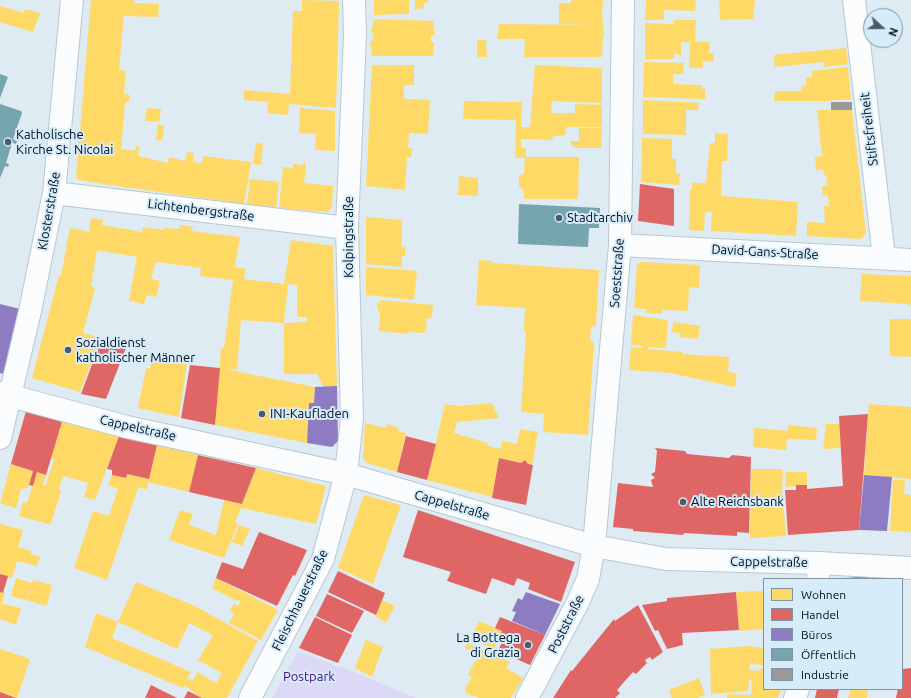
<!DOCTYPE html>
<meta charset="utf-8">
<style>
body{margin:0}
#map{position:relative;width:911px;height:698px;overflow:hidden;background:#deebf3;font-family:Ubuntu,sans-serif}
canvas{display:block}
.legend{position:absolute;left:763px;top:578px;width:140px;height:112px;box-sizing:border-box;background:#d6ecfb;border:1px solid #8093a1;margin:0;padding:5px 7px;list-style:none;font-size:12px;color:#000e1b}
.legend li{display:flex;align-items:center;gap:8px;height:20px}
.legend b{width:20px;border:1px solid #8093a1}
.north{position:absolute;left:863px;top:8px;width:40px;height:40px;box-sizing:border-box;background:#d6ecfb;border:1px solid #8093a1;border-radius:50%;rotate:111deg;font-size:11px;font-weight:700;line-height:16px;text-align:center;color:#000e1b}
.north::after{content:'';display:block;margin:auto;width:14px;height:18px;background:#4e5b67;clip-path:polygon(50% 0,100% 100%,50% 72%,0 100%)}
</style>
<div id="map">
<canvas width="911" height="698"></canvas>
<ul class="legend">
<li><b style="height:11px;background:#ffd966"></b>Wohnen</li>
<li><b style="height:11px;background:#e06666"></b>Handel</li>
<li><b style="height:11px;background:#8e7cc3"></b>Büros</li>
<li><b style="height:11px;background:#76a5af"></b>Öffentlich</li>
<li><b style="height:11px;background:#999"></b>Industrie</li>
</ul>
<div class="north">N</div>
</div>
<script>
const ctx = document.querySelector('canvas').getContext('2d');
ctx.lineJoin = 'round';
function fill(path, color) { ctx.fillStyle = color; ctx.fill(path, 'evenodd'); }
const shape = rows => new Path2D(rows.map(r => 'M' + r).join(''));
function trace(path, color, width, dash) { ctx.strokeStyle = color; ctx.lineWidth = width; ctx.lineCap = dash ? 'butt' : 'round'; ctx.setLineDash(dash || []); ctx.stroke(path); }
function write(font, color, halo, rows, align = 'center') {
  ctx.font = font + ' Ubuntu,sans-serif'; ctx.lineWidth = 4; ctx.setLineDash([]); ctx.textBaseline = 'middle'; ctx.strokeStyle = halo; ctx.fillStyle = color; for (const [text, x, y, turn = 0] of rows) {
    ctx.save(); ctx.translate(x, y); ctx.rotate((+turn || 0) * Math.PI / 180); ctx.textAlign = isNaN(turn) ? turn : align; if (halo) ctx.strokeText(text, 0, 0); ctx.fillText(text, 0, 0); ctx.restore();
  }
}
const green = shape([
 [298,651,342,668,342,667,416,698,272,698]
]);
const homes = shape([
 [91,0,134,0,134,3,159,4,158,17,124,16,119,70,126,71,124,94,128,94,130,96,129,101,125,103,121,149,135,151,136,146,140,147,138,156,168,163,169,157,185,161,187,152,194,153,193,162,202,163,203,156,251,162,244,204,103,184,79,180,76,177],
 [302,0,339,1,336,108,289,104,288,115,267,113,268,102,244,100,244,90,290,94,293,11,302,11],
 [374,0,409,0,409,14,374,15],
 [415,0,427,0,428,3,424,3,424,8,415,9],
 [571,0,603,0,602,13,604,36,603,36,602,57,524,57,525,39,497,39,499,24,600,25,559,24,559,3,571,3],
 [646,0,696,0,695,11,664,10,664,20,645,20],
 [719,0,755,0,753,19,720,20],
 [0,6,24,13,25,9,40,13,33,32,0,22],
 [374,19,433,21,435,35,431,35,431,42,434,42,433,56,372,56,370,41,373,41,373,33,371,33],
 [674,20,696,20,695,42,710,42,709,53,714,53,714,62,703,61,703,68,689,68,690,42,681,42,681,55,674,54,674,59,645,59,645,23,674,24],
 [477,40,486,40,487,57,477,57],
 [846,48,848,64,824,67,823,62,775,67,774,55],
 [644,62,684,63,683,74,673,74,673,84,702,85,702,89,705,89,705,99,643,97],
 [372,65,414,65,414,85,404,85,404,99,430,100,428,134,409,133,408,147,412,148,411,158,407,157,405,190,366,186],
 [535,65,602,68,602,103,552,101,551,113,575,113,575,104,602,105,602,127,566,127,565,135,554,136,551,140,521,139,521,148,526,148,526,157,579,157,578,199,524,199,524,191,519,186,519,177,524,173,525,158,515,158,516,120,463,119,464,101,522,102,521,127,530,127],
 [848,67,851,99,828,101,774,101,775,91,801,91,801,87,806,84,806,78,812,77,812,71],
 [643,100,699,103,698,110,686,110,686,135,643,134],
 [147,108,161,109,159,122,145,121],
 [300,108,335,111,335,151,315,150,316,134,299,133],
 [817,110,852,110,866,233,861,239,807,236,807,222,825,223,824,206,829,206,828,195,823,196,822,186,827,186,826,175,824,175,823,169,816,170,815,157,822,156],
 [158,124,164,126,162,141,156,140],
 [579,128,602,128,601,148,574,148,575,146,571,145,571,141,579,141],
 [715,133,728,134,727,161,722,161,721,196,798,202,796,236,711,231,712,212,705,212,704,231,689,230,690,190,692,190,692,183,706,183,710,143,715,143],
 [642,138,672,139,672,159,676,159,676,173,680,173,679,185,641,182,642,158,647,158,642,157],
 [256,143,263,144,261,165,253,164],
 [304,160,306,168,304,183,333,186,332,208,328,212,279,208,283,167,293,168,293,164,303,165],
 [459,176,478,178,478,196,458,195],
 [250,179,279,182,276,207,264,206,264,208,259,208,259,206,247,204],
 [366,217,402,220,402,247,405,247,405,256,402,256,402,267,366,264],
 [91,218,103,220,102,225,142,232,143,227,164,230,165,228,179,229,180,225,193,227,191,231,240,237,235,267,246,269,244,279,284,284,291,240,333,246,337,386,324,387,317,374,284,374,284,323,241,320,237,370,224,369,315,387,314,403,309,403,307,443,215,425,221,348,224,348,233,280,200,276,201,268,156,262,151,279,160,281,156,297,147,295,144,304,129,301,137,257,97,250,91,286,95,288,83,333,101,338,80,392,32,378,59,275,61,276,70,228,89,232],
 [288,284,297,285,297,315,299,317,307,317,307,322,284,323],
 [479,260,492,261,492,263,599,270,596,325,591,328,590,339,594,343,588,435,543,432,544,414,521,412,526,331,524,330,525,308,476,305],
 [640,262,700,265,699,288,689,287,688,311,662,310,662,314,646,313,647,309,634,308,637,265],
 [366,267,417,271,414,300,366,295],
 [862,274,911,276,911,306,909,304,860,301],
 [381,300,433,305,432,317,424,320,427,321,426,330,423,333,407,332,407,334,379,331,380,314,377,306],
 [633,315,668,320,666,348,648,347,648,349,682,352,682,354,729,357,728,372,737,374,735,387,670,373,629,370,631,347,642,348,642,346,631,345],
 [890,319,911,319,911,356,909,357,890,356],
 [673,322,700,326,698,339,680,337,681,334,672,332],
 [153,354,187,363,179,417,138,408,146,368,150,369],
 [492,403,499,418,457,422,454,433,488,443,487,446,501,449,502,441,517,444,520,429,538,432,532,465,528,464,525,460,521,463,499,458,492,497,427,480,445,404,459,406],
 [869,404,911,407,911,479,864,475],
 [62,422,119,436,95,500,84,497,88,483,63,476,59,489,61,492,51,523,49,524,19,516,23,502,27,503,37,472,46,475,43,485,46,485,54,459,51,458],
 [365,423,386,428,387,424,399,428,398,431,406,433,397,472,367,463,363,458],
 [826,424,840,424,841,448,823,449],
 [788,425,817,428,816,440,787,439,786,450,753,447,754,428,788,431],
 [157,445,198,455,189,492,148,482,147,489,138,488,107,580,74,568,93,511,109,516,118,489,108,485,112,475,126,478,127,474,149,479],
 [11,464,33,471,28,488,21,489,16,508,0,503],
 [256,468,326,486,316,524,241,508,235,523,238,524,224,558,169,540,180,510,193,514,189,525,216,535,224,500,242,504],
 [751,469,783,469,782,487,786,536,750,538],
 [786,472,807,472,807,485,785,487],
 [893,480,905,480,904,494,911,495,911,532,890,531],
 [364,495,401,505,373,584,338,568],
 [0,524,23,530,18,547,31,551,31,554,40,557,37,566,17,561,12,578,0,574],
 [239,525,250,529,242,546,232,542],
 [16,578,32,583,26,600,11,596],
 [216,578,278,610,261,640,229,623,234,614,230,611,234,603,238,606,241,601,235,600,212,588],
 [33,580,52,585,47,606,27,600],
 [136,582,195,606,258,641,227,698,202,698,184,685,183,688,85,647,96,613,118,622,112,638,191,672,187,678,193,681,197,672,216,683,222,673,198,660,213,635,189,623,177,649,118,622],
 [764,591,764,629,739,631,736,592],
 [0,592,5,593,2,604,21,608,16,625,0,619],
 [382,600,395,606,386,623,375,616],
 [479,621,502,631,494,649,471,639],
 [366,640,383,647,372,677,355,668],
 [467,643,510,662,506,668,523,678,511,698,479,698,466,693,465,689,472,677,468,674,477,658,479,660,482,655,465,648],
 [749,646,764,648,764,665,750,664,749,670,759,671,760,668,764,669,764,689,781,689,778,698,727,698,727,694,751,695,752,680,749,680,748,691,711,694,710,649],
 [0,649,30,659,17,698,0,692],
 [699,678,705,695,697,698,672,698,669,690],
 [851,689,868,689,867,698,848,698]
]);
const shops = shape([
 [640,184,674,189,674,226,638,221],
 [102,338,126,348,106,399,81,394],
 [190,365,220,368,215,425,181,418],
 [26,411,62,422,46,475,37,472,33,486,29,485,33,471,11,464],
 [868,414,859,530,788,535,785,490,796,490,796,485,807,485,807,489,843,486,839,416],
 [119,436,157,445,149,479,127,474,126,478,112,475,112,470,107,469],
 [406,436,436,444,427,480,397,472],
 [655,448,685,451,687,454,729,458,732,455,751,457,749,533,737,532,737,536,684,533,683,535,633,531,633,529,613,527,618,483,653,487,651,480,655,478,651,474,655,472,657,451],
 [198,455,256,468,242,504,189,492],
 [499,458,521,463,525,460,528,464,533,465,526,505,492,498],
 [418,510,575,562,561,602,528,589,530,583,517,578,514,586,492,578,486,594,447,581,451,572,403,557],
 [259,532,307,550,295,576,293,575,277,606,216,578,222,562,243,569],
 [338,571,385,593,376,615,328,592],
 [0,574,8,576,3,593,0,592],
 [869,576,869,579,847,579,847,578],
 [736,592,739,630,682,633,683,645,667,649,658,630,655,631,642,605,667,601,667,598],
 [327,594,364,611,352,633,316,616],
 [638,605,663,652,652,660,650,657,645,660,647,663,636,674,633,672,617,690,620,693,615,698,553,698,571,670,572,671,614,619,615,621],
 [315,617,352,635,338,663,299,648],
 [500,617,545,635,530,665,498,651,502,642,498,640,502,631,495,628],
 [911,668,911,698,896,698,898,689,902,689,902,669],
 [151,685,177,698,145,698],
 [817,689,839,689,837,698,815,698],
 [188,691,202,698,184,698],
 [0,692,16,698,0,698]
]);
const offices = shape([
 [0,304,20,309,3,374,0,373],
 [337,386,338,441,332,447,307,443,309,403,314,403,315,387],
 [864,475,892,477,887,531,859,530],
 [526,592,560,604,545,635,512,621,516,612,512,611,518,598,522,600]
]);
const public = shape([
 [0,74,8,77,0,98],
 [0,104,21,111,22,113,13,139,17,141,16,144,12,143,6,163,9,164,8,167,5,166,0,178],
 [519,204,600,208,599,228,589,228,588,247,518,244]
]);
const industry = shape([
 [831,102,852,102,852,110,831,110]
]);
const minor = shape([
 [854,0,884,257],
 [54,193,347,228],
 [620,245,911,260],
 [0,438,30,311,54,193,72,0],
 [818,579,819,563],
 [250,698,323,559,346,474,352,418,347,228,355,35,354,0],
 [527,698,578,602,588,579,594,546,620,245,623,0],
 [795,698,798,689]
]);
const tertiary = shape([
 [0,393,127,427,346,474,594,546,666,559,819,563,911,568]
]);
const markers = [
 [8,142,4,"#4e5b67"],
 [559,218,4,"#4e5b67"],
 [68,350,4,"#4e5b67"],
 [262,414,4,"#4e5b67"],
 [683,502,4,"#4e5b67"],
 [528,645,4,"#4e5b67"]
];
const streetNames = [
 ["Stiftsfreiheit",869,129,-97],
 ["Lichtenbergstraße",201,210,7],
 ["Klosterstraße",49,211,-80],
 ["Kolpingstraße",349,237,-90],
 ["David-Gans-Straße",765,252,3],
 ["Soeststraße",617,273,-86],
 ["Cappelstraße",138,428,13],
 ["Cappelstraße",452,505,16],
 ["Cappelstraße",769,562,1],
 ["Fleischhauerstraße",300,600,-64],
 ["Poststraße",566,624,-63]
];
const poiNames = [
 ["Katholische",16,135],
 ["Kirche St. Nicolai",16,150],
 ["Stadtarchiv",567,218],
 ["Sozialdienst",76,343],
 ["katholischer Männer",76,358],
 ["INI-Kaufladen",270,414],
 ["Alte Reichsbank",691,502],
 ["La Bottega",520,638,"right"],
 ["di Grazia",520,653,"right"]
];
const parkNames = [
 ["Postpark",309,677]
];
fill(green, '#dcd9f7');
fill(homes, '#ffd966');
fill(shops, '#e06666');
fill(offices, '#8e7cc3');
fill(public, '#76a5af');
fill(industry, '#999');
trace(minor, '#b8c8d3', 24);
trace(tertiary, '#b8c8d3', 24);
trace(minor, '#fafcfd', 22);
trace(tertiary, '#fafcfd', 22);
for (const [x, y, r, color] of markers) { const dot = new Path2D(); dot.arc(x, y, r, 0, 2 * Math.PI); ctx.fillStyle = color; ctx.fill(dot); trace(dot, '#d6ecfb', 1.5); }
write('13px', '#000e1b', '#d6ecfb', streetNames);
write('13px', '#000e1b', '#d6ecfb', poiNames, 'left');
write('13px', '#4a0885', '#d6ecfb', parkNames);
</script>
